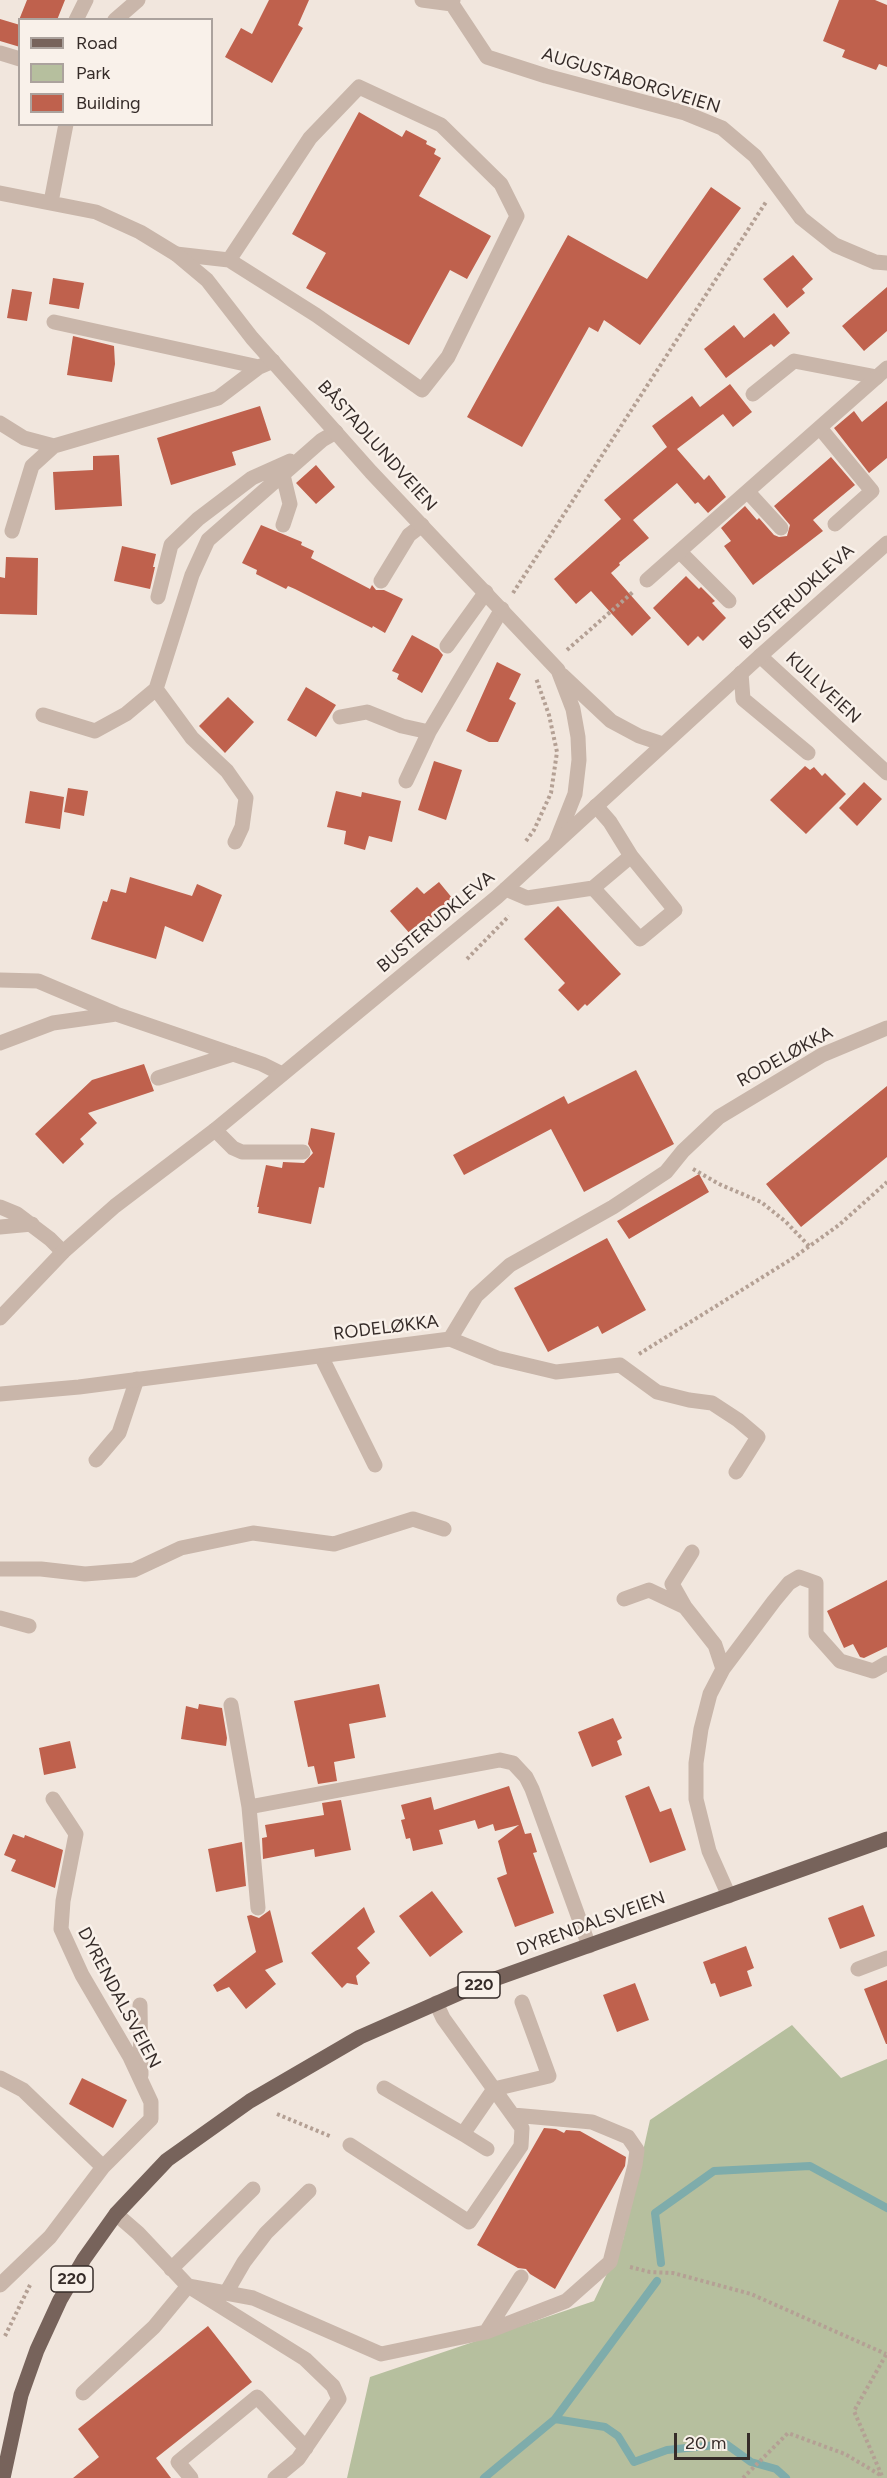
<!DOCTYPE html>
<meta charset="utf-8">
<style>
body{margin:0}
#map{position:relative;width:887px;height:2478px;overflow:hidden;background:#f1e6dd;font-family:Figtree,sans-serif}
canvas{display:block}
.legend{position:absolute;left:18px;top:18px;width:195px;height:108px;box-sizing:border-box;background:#f9f1ea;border:2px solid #aba29d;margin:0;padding:8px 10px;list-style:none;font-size:18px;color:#362c29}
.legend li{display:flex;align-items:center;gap:12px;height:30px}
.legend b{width:30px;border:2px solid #aba29d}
.scale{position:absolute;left:674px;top:2433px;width:76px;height:27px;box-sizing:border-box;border:3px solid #362c29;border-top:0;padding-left:8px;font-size:18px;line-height:21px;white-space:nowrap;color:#362c29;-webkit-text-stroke:4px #f9f1ea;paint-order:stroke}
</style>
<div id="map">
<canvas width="887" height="2478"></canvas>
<ul class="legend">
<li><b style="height:8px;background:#77635b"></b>Road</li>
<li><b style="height:16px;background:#b6bf9e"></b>Park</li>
<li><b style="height:16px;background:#bf614d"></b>Building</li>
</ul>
<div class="scale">20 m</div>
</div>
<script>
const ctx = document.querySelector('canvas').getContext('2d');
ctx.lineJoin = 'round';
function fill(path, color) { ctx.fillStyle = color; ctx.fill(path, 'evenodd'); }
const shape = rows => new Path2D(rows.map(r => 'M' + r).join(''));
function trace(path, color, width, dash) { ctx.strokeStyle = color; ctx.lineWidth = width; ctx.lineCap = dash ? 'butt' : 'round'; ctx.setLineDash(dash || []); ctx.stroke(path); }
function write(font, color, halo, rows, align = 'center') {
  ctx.font = font + ' Figtree,sans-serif'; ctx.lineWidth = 5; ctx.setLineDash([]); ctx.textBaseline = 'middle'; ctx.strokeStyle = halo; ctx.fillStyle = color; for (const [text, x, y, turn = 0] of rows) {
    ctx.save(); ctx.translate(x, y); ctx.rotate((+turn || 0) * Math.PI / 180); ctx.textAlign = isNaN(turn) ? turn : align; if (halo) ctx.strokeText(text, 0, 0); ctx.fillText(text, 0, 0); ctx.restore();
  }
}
const green = shape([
 [792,2025,841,2078,887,2059,887,2478,347,2478,370,2377,594,2301,623,2240,650,2120]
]);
const stream = shape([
 [661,2263,655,2213,714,2171,810,2166,887,2208],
 [555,2419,605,2427,618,2436,634,2462,667,2450,726,2444,751,2462,776,2469,786,2478],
 [484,2478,555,2419,657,2281]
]);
const building = shape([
 [27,0,65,0,57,20,19,20],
 [269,0,309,0,298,25,303,28,272,83,225,57,241,28,252,34],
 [839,0,875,0,887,5,887,67,879,64,876,70,842,57,845,50,823,41],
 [0,19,20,25,20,47,0,41],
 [359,112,402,137,406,130,427,141,426,144,436,149,434,154,441,158,419,196,491,236,467,279,450,270,409,345,306,288,326,253,292,234],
 [711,187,741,208,640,345,604,320,598,332,589,327,522,447,467,417,568,235,647,279],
 [793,255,813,279,802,289,805,293,787,308,763,279],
 [53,278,84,283,79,309,49,304],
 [887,287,887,331,864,351,842,326],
 [12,289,32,292,27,321,7,318],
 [774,313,790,333,774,347,771,344,726,378,704,349,734,325,744,338],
 [73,336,114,346,115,364,112,382,67,375],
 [730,384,752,412,733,427,723,414,677,449,704,480,709,475,726,497,708,513,698,502,695,504,677,483,633,520,649,538,619,563,620,565,611,573,651,618,632,636,591,591,576,604,554,579,621,519,604,500,667,447,652,426,692,396,700,407],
 [887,401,887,458,869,473,834,428,854,411,862,422],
 [260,406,271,440,232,452,236,465,171,485,157,438],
 [119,455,122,506,55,510,53,472,93,470,93,456],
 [831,457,855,485,813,520,823,531,753,585,724,546,731,541,721,528,745,506,757,520,759,518,774,535,779,537,787,536,790,525,774,506],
 [316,465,335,487,316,504,296,483],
 [261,525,302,542,301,545,314,551,311,558,370,589,372,585,376,590,384,590,403,599,385,633,373,626,372,628,295,589,288,586,286,589,256,574,257,570,242,563],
 [122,546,156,554,153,567,155,567,150,589,114,581],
 [6,557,38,558,37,615,0,614,0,577,5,578],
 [686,576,699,589,701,587,715,601,712,603,726,618,703,641,698,636,688,646,653,608],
 [412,635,438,649,443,655,422,693,397,679,399,674,392,671],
 [497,662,521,674,509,699,516,703,498,742,489,742,466,731],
 [306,687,336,705,316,737,287,720],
 [228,697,254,722,225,753,199,726],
 [434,761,462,770,446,820,418,810],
 [805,766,810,770,814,767,822,776,825,773,846,794,806,834,770,800],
 [864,782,882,799,857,826,839,808],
 [68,788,88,791,84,816,64,812],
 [30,791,64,797,60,829,25,823],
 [336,791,361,797,362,792,401,801,392,842,369,836,365,850,344,844,346,831,327,827],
 [130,877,192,896,197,884,222,895,203,942,165,926,156,959,91,939,103,901,107,902,111,889,126,893],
 [439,882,453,899,411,935,390,911,417,887,424,894],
 [558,906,621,974,587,1006,585,1004,578,1011,558,990,565,983,524,939],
 [144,1064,154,1091,88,1113,97,1123,80,1139,84,1144,63,1164,35,1134,92,1080],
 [636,1070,674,1144,584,1192,551,1129,464,1175,453,1155,564,1096,568,1104],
 [887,1086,887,1157,801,1227,766,1184],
 [311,1128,335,1133,324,1188,319,1187,311,1224,258,1213,259,1207,257,1207,266,1165,282,1168,283,1162,304,1163,313,1153,308,1144],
 [699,1174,709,1192,629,1239,617,1221],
 [607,1238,646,1310,602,1334,598,1326,548,1352,514,1288],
 [887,1580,887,1647,864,1658,860,1657,853,1644,844,1648,827,1611],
 [379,1684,386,1717,349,1724,355,1758,334,1762,337,1781,318,1784,314,1766,308,1767,294,1701],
 [199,1704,222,1708,227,1738,226,1746,181,1739,186,1706,198,1709],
 [613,1718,622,1738,617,1741,622,1755,592,1767,578,1732],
 [70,1741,76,1768,44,1775,39,1748],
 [509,1786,525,1834,531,1833,537,1852,533,1853,554,1913,515,1927,497,1878,507,1874,498,1841,519,1825,495,1831,493,1824,478,1829,475,1820,439,1830,443,1844,413,1851,410,1838,406,1839,401,1820,405,1819,401,1805,431,1797,434,1810],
 [649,1786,660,1812,671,1808,686,1850,650,1863,625,1796],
 [341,1800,351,1850,315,1857,314,1849,263,1859,262,1838,267,1837,265,1825,324,1815,322,1803],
 [13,1834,24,1838,25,1835,63,1850,55,1888,11,1871,16,1860,4,1855],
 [242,1842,246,1886,216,1892,208,1849],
 [432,1891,463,1932,430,1957,399,1916],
 [863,1905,875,1936,840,1949,828,1918],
 [364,1907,375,1932,357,1948,370,1963,356,1976,358,1985,347,1983,342,1988,311,1953],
 [270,1910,283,1962,265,1970,276,1984,246,2009,229,1987,217,1992,213,1985,256,1952,247,1916,251,1915,259,1918],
 [746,1946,754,1968,747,1971,752,1986,720,1997,715,1983,711,1984,703,1962],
 [887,1980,887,2044,886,2044,864,1989],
 [635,1983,649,2020,617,2032,603,1995],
 [82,2078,127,2100,113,2128,69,2104],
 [544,2128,556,2129,564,2133,566,2130,580,2131,626,2157,625,2166,555,2289,530,2274,526,2269,518,2268,477,2245],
 [208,2326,252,2382,156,2458,171,2478,73,2478,99,2457,78,2429]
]);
const path = shape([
 [513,593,766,202],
 [567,650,633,592],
 [526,841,534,830,551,793,557,752,549,715,536,678],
 [467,959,509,916],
 [693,1169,719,1184,761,1202,786,1222,809,1246],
 [639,1354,790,1260,839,1225,887,1182],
 [277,2114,332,2137],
 [630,2267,650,2272,673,2273,751,2294,886,2354],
 [5,2336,30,2285],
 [743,2478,788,2433,845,2454,882,2476,854,2411,887,2353]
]);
const service = shape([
 [76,20,86,0],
 [0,53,20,59],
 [176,254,229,260,316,315,422,390,448,357,517,216,501,184,441,125,359,87,310,138,229,260],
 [54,322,259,367],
 [753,394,794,361,877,377],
 [0,423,24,438,54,446,218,398,259,367,273,361],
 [820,428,872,491,835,524],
 [283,475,290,504,283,525],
 [748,492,781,528],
 [12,531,32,466,54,446],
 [680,552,729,601],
 [381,581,409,535,422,525],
 [158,597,171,545,198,519,252,478,290,461],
 [447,646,486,592],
 [741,673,743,699,808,753],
 [156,689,192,738,227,771,246,798,242,827,235,842],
 [43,715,95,731,126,714,156,689,192,575,208,540,322,440,336,432],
 [340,717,367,712,402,726,429,732],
 [406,781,429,732,502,609],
 [596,806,610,822,631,856,675,910,640,939,593,888,631,856],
 [506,889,527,898,593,888],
 [0,980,38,981,116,1014,262,1064,282,1074],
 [0,1043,53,1023,116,1014],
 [158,1078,233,1054],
 [215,1130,233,1148,242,1152,303,1152],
 [0,1207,17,1214,50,1239,63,1252],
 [0,1227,32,1224],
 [450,1339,497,1358,556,1372,620,1365,657,1392,689,1400,712,1403,738,1420,758,1437,736,1472],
 [321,1356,375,1465],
 [96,1460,119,1433,137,1379],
 [0,1569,41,1569,85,1574,134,1570,181,1548,253,1533,334,1544,413,1519,444,1529],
 [624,1599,649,1590,685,1607,715,1645,723,1669,710,1694,701,1729,696,1763,696,1799,709,1851,729,1896],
 [685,1607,672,1584,692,1552],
 [0,1618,29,1626],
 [723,1669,774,1601,789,1583,799,1577,816,1583,816,1634,840,1661,873,1671,887,1663],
 [231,1705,249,1807,500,1760,513,1763,526,1777,532,1789,589,1946],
 [249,1807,258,1908],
 [140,2005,141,2075],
 [0,2078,23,2090,103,2167],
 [384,2088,463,2134,494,2089,549,2076,522,2002],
 [463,2134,487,2149],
 [350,2145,469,2222,521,2146,522,2128,443,2018,436,2003],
 [116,2214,138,2233,188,2286,305,2359,333,2386,339,2399,298,2459,275,2478],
 [171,2269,253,2189],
 [0,2285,50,2237,103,2167,151,2119,151,2102,130,2057,82,1975,61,1929,63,1901,76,1834,53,1799],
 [188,2286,253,2298,381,2354,486,2332,566,2301,610,2262,635,2165,637,2150,628,2137,592,2122,513,2115],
 [226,2293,244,2262,266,2233,309,2191],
 [486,2332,521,2277],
 [83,2393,154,2327,188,2286],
 [191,2478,178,2462,257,2397,306,2448]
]);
const minor = shape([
 [422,0,452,4],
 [453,0,452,4,487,57,546,76,685,113,722,128,755,156,801,218,835,245,875,262,887,263],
 [115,20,138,0],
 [0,193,96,212,140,232,176,254,207,280,252,338,371,472,558,670,573,709,578,737,579,760,575,794,556,842],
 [51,202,66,124],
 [647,580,887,368],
 [760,656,887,773],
 [562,675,611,721,639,736,663,744],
 [0,1394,79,1387,450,1339,476,1296,510,1265,613,1207,666,1172,683,1151,719,1117,822,1055,887,1028],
 [858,1969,887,1958]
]);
const tertiary = shape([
 [0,1318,63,1252,115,1206,215,1130,497,897,760,656,887,543]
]);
const primary = shape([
 [3,2478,21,2395,37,2350,60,2300,84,2259,116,2214,167,2160,250,2101,360,2037,478,1985,887,1839]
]);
const shields = [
 [479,1985,42],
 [72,2279,42]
];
const shieldNames = [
 ["220",479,1985],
 ["220",72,2279]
];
const streetNames = [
 ["AUGUSTABORGVEIEN",631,81,17],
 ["BÅSTADLUNDVEIEN",377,446,48],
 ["BUSTERUDKLEVA",797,597,-42],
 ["KULLVEIEN",823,688,43],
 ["BUSTERUDKLEVA",436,922,-40],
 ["RODELØKKA",785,1057,-29],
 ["RODELØKKA",386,1328,-7],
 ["DYRENDALSVEIEN",591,1924,-20],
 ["DYRENDALSVEIEN",119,1998,62]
];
fill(green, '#b6bf9e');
trace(stream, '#7eacab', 8);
fill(building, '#bf614d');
trace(path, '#b4a094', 4, [3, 3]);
trace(service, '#c9b6aa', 15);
trace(minor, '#c9b6aa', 15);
trace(tertiary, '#c9b6aa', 15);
trace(primary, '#77635b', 15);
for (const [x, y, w] of shields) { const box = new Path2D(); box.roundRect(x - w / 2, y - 13, w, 26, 4.5); ctx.fillStyle = '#f9f1ea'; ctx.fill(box); trace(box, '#362c29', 1.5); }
write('bold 16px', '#362c29', null, shieldNames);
write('18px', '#362c29', '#f9f1ea', streetNames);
</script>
